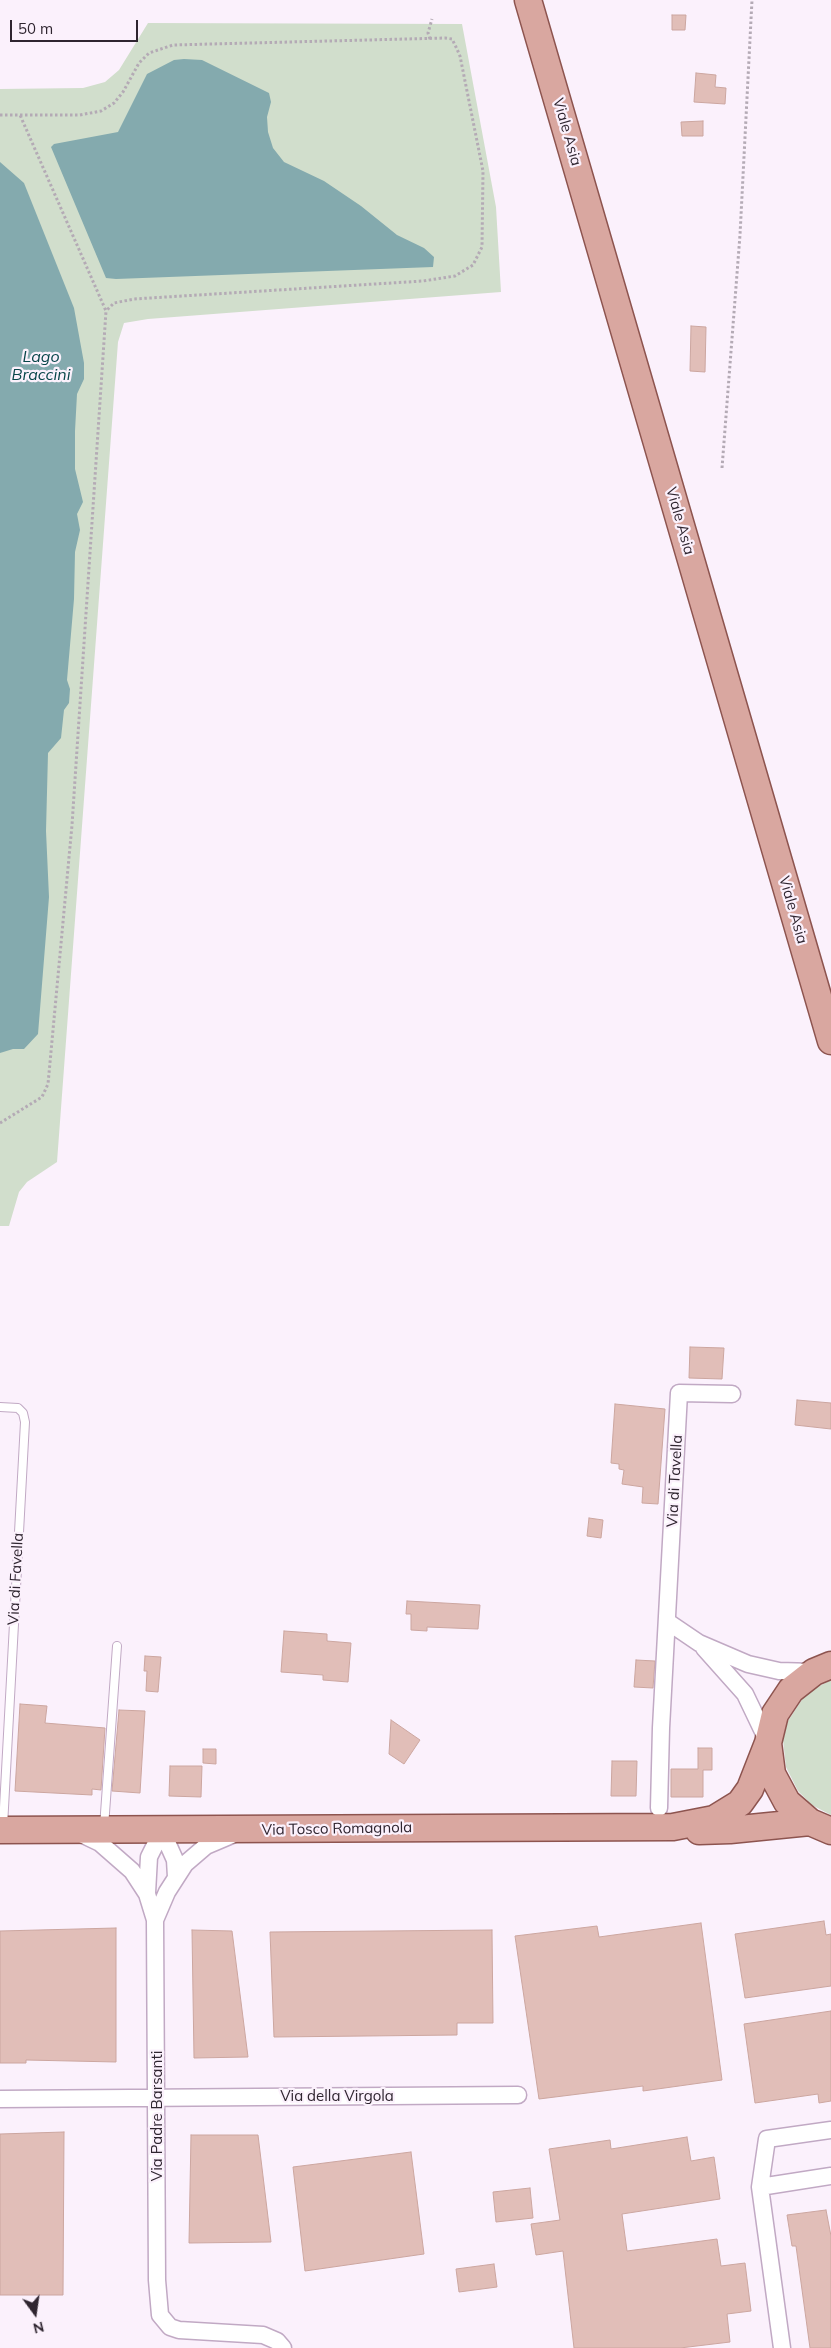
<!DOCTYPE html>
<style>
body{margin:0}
#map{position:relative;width:831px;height:2348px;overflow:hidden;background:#fbf1fc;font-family:Mulish,sans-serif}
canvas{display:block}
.north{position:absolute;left:10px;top:2288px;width:50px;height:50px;-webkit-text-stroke:4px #fbf1fc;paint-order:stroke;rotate:166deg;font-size:14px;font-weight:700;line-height:20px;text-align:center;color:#2f2530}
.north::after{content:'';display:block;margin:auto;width:18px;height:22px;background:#2f2530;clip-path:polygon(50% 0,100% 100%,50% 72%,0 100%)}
.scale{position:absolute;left:10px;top:20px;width:128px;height:22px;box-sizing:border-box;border:2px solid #2f2530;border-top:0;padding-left:6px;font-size:15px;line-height:18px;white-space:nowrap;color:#2f2530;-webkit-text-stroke:4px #fbf1fc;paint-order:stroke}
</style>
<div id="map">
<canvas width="831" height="2348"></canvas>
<div class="north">N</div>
<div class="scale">50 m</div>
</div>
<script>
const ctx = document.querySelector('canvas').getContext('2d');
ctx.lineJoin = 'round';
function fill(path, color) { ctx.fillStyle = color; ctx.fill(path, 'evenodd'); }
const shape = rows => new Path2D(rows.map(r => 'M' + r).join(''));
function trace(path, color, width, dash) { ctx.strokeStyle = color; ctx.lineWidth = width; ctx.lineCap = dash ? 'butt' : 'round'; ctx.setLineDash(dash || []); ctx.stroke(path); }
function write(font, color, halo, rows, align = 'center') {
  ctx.font = font + ' Mulish,sans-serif'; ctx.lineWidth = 4.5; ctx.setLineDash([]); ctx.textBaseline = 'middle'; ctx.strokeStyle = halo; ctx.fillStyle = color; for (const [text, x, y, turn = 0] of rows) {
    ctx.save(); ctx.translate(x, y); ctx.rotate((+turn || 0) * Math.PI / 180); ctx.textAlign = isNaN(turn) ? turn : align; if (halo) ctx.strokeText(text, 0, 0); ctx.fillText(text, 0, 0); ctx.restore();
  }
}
const green = shape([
 [148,23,462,24,496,207,501,292,148,319,124,323,118,342,57,1162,27,1182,19,1192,9,1226,0,1226,0,89,83,88,105,82,119,70],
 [831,1680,831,1815,812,1805,798,1791,786,1767,783,1740,788,1721,803,1698,814,1689]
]);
const water = shape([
 [184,59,202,60,269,93,271,102,267,117,268,132,273,148,284,162,324,181,361,206,397,235,424,248,434,257,433,267,116,279,106,278,51,147,54,144,118,132,147,74,174,60],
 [0,162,24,183,74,308,84,363,84,379,77,394,75,431,75,469,83,502,77,514,80,530,75,552,74,599,67,680,70,689,69,703,64,710,61,738,48,753,46,831,49,897,38,1034,24,1049,13,1049,0,1053]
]);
const building = shape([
 [672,15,686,15,685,30,672,30,672,15],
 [696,73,716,75,715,87,726,88,725,104,694,102,696,73],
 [703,121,703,136,682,136,681,122,703,121],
 [691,326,706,327,705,372,690,371,691,326],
 [690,1347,724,1348,722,1379,689,1378,690,1347],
 [797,1400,831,1403,831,1429,795,1425,797,1400],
 [615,1404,665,1409,658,1504,642,1503,643,1487,622,1484,624,1470,619,1469,619,1464,611,1463,615,1404],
 [589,1518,603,1520,601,1538,587,1536,589,1518],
 [407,1601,480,1605,478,1629,427,1627,427,1631,411,1630,411,1614,406,1614,407,1601],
 [284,1631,327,1634,327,1641,351,1643,348,1682,323,1680,323,1675,281,1672,284,1631],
 [145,1656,161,1657,158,1692,146,1691,147,1671,144,1671,145,1656],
 [636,1660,655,1661,653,1688,634,1687,636,1660],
 [20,1704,47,1706,45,1723,105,1728,101,1790,92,1789,92,1795,15,1791,20,1704],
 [119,1710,145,1711,140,1793,112,1791,119,1710],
 [391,1720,420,1740,404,1764,389,1754,391,1720],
 [698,1748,712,1748,712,1770,703,1770,703,1797,671,1797,671,1769,698,1769,698,1748],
 [203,1749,216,1749,216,1764,203,1763,203,1749],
 [612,1761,637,1761,636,1796,611,1796,612,1761],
 [170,1766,202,1766,201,1797,169,1796,170,1766],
 [824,1921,826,1935,831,1934,831,1986,745,1998,735,1934,824,1921],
 [701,1923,722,2080,643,2091,643,2086,539,2099,515,1936,597,1926,599,1937,701,1923],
 [116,1928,116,2062,26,2060,26,2063,0,2063,0,1931,116,1928],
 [192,1930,232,1931,248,2057,194,2058,192,1930],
 [492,1930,493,2023,457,2023,457,2035,274,2037,270,1932,492,1930],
 [831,2011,831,2101,819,2103,818,2094,755,2103,744,2024,831,2011],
 [64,2132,63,2295,0,2295,0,2134,64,2132],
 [191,2135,258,2135,271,2242,189,2243,191,2135],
 [687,2137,691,2161,714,2157,720,2199,622,2214,627,2251,717,2239,721,2266,745,2263,751,2311,727,2314,730,2342,680,2348,574,2348,563,2251,536,2255,531,2224,560,2220,549,2149,610,2140,611,2149,687,2137],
 [411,2152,424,2254,305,2271,293,2167,411,2152],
 [530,2188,533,2218,496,2222,493,2192,530,2188],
 [826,2210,831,2236,831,2348,810,2348,796,2246,792,2246,787,2215,826,2210],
 [494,2264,497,2287,459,2292,456,2269,494,2264]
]);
const path = shape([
 [430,39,428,33,432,19],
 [0,115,80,115,101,111,114,103,123,92,139,63,149,53,173,45,445,38,452,39,456,47,460,56,483,171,482,247,473,265,455,276,423,281,134,299,114,303,106,311],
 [722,468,740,235,752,0],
 [0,1123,42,1097,48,1084,72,825,106,311,20,115]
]);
const service = shape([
 [0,1407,18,1408,23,1413,25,1422,3,1826],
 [104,1827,117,1646]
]);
const minor = shape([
 [668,1622,699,1643,748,1664,779,1671,814,1672],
 [704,1648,745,1694,768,1742],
 [659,1808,661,1728,679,1393,732,1394],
 [162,1831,175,1860,176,1877],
 [79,1833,100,1843,132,1871,147,1894,155,1920,157,2280,160,2315,170,2327,179,2330,263,2335,277,2341,283,2348],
 [147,1893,149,1857,162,1831],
 [155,1920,167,1892,185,1864,206,1846,232,1835],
 [0,2099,518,2095],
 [760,2187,831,2176],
 [782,2348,760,2187,767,2139,831,2130]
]);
const primary = shape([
 [528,0,831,1041],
 [831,1665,814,1672,791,1690,775,1714,768,1743,772,1774,787,1802,810,1822,831,1831],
 [0,1830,673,1827,714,1819,740,1803,750,1789,768,1743],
 [699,1831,730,1830,810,1822]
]);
const streetNames = [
 ["Viale Asia",567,132,74],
 ["Viale Asia",680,521,74],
 ["Viale Asia",793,910,74],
 ["Via di Tavella",675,1481,-87],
 ["Via di Favella",16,1579,-87],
 ["Via Tosco Romagnola",337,1829,-1],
 ["Via della Virgola",337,2096],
 ["Via Padre Barsanti",157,2116,-90]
];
const waterNames = [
 ["Lago",41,357],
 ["Braccini",41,375]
];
fill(green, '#d1decc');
fill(water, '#84aaae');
fill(building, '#e1beb8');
trace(building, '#cca6a0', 1);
trace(service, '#c1a9c4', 10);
trace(minor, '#c1a9c4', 19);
trace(primary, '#8d544f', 29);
trace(path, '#b4aab5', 3, [2.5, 2.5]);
trace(service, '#fff', 8);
trace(minor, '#fff', 16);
trace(primary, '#d9a7a0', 26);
write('15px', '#2f2530', '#fbf1fc', streetNames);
write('italic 16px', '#08464a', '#fbf1fc', waterNames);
</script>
